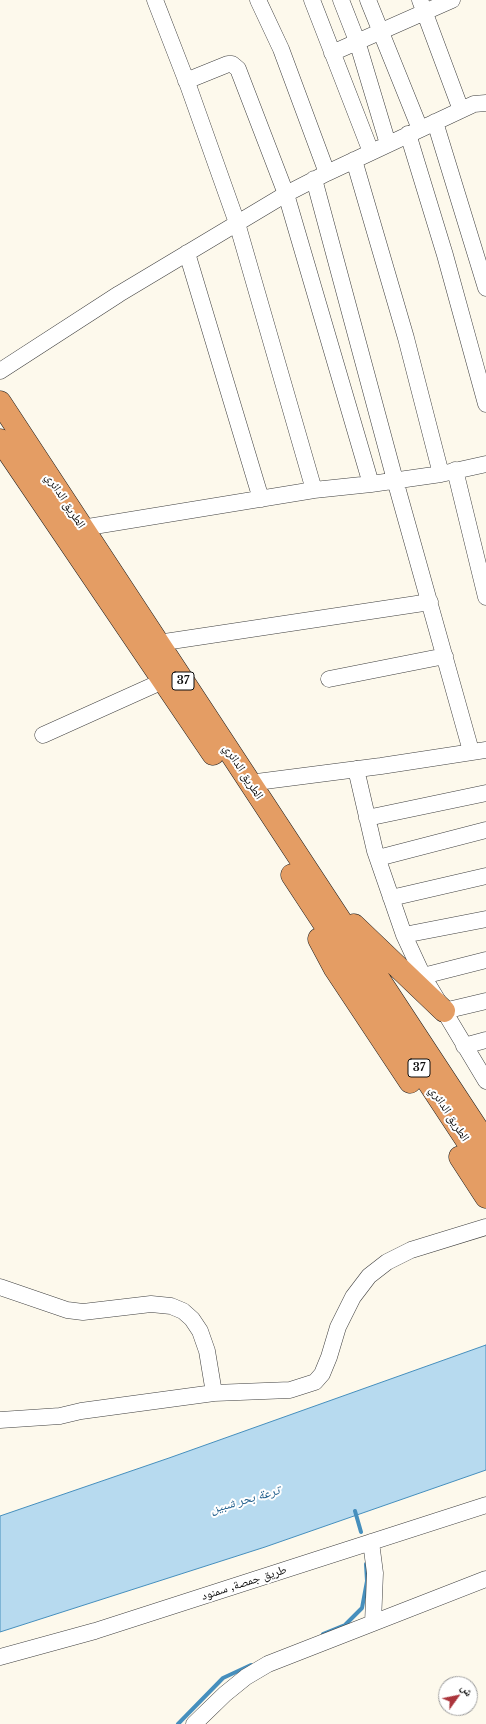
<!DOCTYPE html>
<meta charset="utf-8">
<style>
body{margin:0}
#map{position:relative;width:486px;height:1724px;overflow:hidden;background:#fdf9ec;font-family:"Libre Baskerville","Noto Naskh Arabic",serif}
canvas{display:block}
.north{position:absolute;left:438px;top:1676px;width:40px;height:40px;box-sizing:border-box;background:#fff;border:1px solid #9e9e9e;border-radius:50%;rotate:57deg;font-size:11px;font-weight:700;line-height:16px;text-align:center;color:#0c0c0c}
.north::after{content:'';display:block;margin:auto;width:14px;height:18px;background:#ab343b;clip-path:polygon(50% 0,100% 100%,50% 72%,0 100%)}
</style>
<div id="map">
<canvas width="486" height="1724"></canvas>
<div class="north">ش</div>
</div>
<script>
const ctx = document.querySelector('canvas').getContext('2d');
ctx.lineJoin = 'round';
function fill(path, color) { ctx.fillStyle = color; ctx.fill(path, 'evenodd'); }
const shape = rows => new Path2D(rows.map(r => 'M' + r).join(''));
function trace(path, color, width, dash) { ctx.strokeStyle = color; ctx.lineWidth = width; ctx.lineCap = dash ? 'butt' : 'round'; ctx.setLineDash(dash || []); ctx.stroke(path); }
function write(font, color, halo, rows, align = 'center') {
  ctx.font = font + ' "Libre Baskerville","Noto Naskh Arabic",serif'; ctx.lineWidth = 4; ctx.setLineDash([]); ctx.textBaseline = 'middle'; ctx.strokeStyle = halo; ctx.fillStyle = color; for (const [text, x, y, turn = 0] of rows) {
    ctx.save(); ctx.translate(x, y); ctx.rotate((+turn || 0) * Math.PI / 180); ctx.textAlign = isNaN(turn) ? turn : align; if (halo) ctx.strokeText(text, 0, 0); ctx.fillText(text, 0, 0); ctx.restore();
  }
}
const water = shape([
 [486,1345,486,1470,265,1547,0,1632,0,1516,169,1458,486,1345]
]);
const stream = shape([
 [355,1511,361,1532],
 [323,1634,345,1625,362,1608,367,1581,366,1564],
 [178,1724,223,1678,251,1665]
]);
const minor = shape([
 [155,0,188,85,237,223,314,490],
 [258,0,281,49,327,173],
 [312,0,371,152],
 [341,0,357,41,388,144],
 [368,0,420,129],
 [420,0,461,110],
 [332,53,452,0],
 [186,81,228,64,232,64,238,69,286,194,371,484],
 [435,122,486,288],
 [408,134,445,255,486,404],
 [354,160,406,338,441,474],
 [314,179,395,480,471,751],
 [187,253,261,499],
 [0,371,119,294,286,194,327,173,474,104,486,103],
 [455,470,486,597],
 [82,528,314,490,371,484,441,474,486,464],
 [158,643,430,602],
 [329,679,445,656],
 [43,735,163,681],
 [356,769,375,851,404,935,423,976,486,1081],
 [249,783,381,766,486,750],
 [367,818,486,793],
 [378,858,486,830],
 [391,898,486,876],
 [404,935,486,919],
 [423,976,486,960],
 [444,1011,486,1001],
 [464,1046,486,1040],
 [0,1287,67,1310,83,1312,151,1304,171,1306,183,1311,192,1319,200,1331,207,1351,214,1393],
 [0,1420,60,1416,81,1411,214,1393,290,1390,315,1382,322,1374,329,1357,338,1327,353,1297,369,1276,387,1262,411,1250,486,1227],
 [373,1623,486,1579],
 [0,1657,95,1631,486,1505],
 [194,1724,225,1694,246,1677,268,1664,373,1623,375,1573,371,1542]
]);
const highway = shape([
 [0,402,486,1142],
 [0,440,213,754],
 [292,875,486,1170],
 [354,925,444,1011],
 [319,939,335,969,410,1082],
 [460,1157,486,1197]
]);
const shields = [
 [183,681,22],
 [419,1068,22]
];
const shieldNames = [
 ["37",183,681],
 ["37",419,1068]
];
const streetNames = [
 ["الطريق الدائري",65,501,57],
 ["الطريق الدائري",243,772,57],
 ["الطريق الدائري",449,1114,57],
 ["طريق جمصة, سمنود",244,1583,-18]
];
const waterNames = [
 ["ترعة بحر شبين",245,1500,-16]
];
fill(water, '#b7daef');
trace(water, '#468fbd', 1);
trace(stream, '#468fbd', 4);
trace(minor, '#3f3f3f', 17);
trace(highway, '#1d1d1d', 23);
trace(minor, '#fff', 16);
trace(highway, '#e49d64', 22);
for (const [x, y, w] of shields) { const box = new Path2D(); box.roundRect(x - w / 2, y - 9, w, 18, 3); ctx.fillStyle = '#fff'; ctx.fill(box); trace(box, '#0c0c0c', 1); }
write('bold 11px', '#0c0c0c', null, shieldNames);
write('12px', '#0c0c0c', '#fff', streetNames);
write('italic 13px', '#24618e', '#fff', waterNames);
</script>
